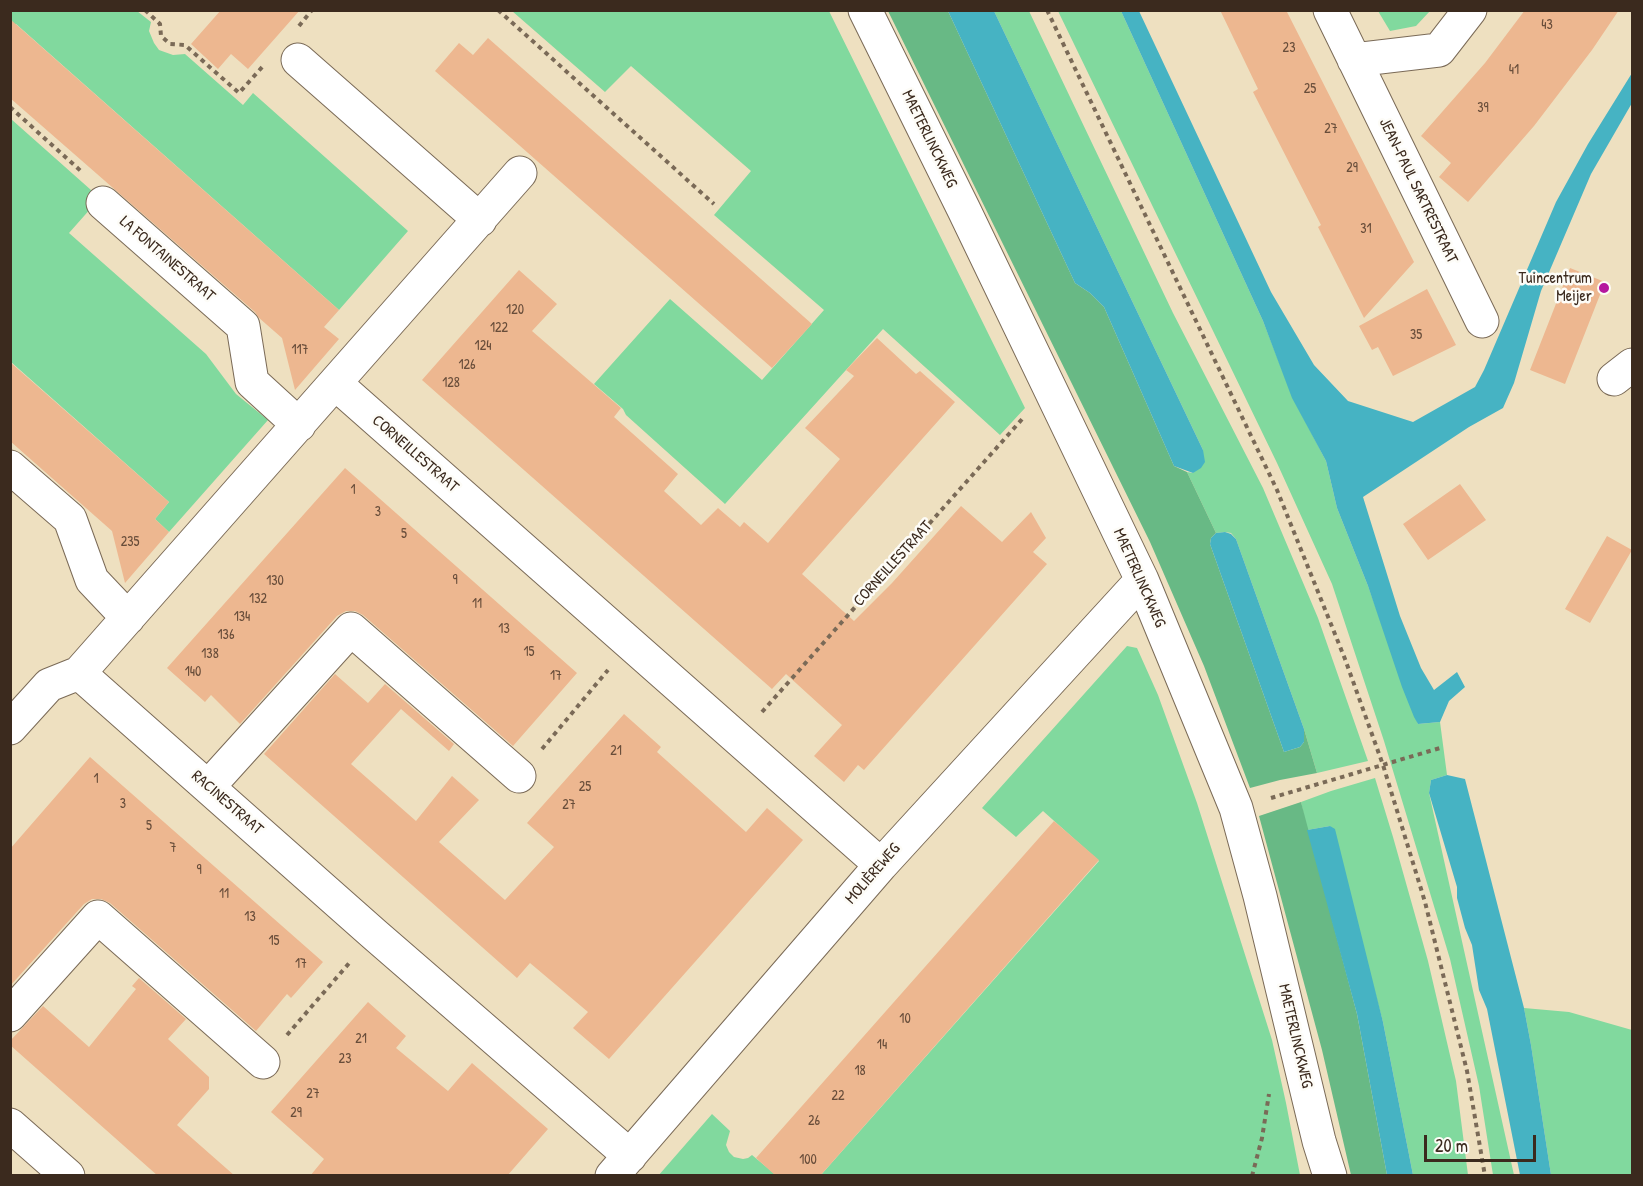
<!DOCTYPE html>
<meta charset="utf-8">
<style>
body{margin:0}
#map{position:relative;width:1643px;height:1186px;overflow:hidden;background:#eee0c0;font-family:"Patrick Hand",sans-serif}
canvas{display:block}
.frame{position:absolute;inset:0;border:12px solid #3b2a1e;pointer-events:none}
.scale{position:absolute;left:1424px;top:1135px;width:112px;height:27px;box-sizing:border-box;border:3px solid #3b2a1e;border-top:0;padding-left:8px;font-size:18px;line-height:21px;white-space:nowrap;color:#3b2a1e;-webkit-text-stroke:4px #fdfcf7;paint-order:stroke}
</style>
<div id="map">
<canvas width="1643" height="1186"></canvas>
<div class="frame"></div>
<div class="scale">20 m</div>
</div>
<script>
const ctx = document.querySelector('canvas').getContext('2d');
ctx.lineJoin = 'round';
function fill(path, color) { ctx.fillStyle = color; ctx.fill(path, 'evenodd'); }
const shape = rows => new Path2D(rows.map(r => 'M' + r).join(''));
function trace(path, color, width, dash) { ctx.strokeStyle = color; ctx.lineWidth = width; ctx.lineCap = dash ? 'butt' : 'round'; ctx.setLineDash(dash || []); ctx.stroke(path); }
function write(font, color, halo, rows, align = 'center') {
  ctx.font = font + ' "Patrick Hand",sans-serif'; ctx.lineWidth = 5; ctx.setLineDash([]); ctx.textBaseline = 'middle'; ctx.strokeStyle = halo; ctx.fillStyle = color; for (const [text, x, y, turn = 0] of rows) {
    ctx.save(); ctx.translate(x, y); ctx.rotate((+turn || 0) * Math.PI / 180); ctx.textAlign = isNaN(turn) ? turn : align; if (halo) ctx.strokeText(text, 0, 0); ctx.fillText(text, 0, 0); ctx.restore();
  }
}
const green = shape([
 [11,11,137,11,151,22,149,31,154,43,159,50,173,55,185,54,243,105,253,93,408,231,339,310,16,24,11,29],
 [512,11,829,11,1025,408,1000,435,883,329,725,504,626,415,623,409,594,384,670,299,762,380,824,310,714,215,751,171,631,66,605,92],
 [994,11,1029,11,1173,313,1263,488,1318,618,1368,761,1317,773,1304,729,1236,539,1231,533,1225,532,1216,533,1187,472,1193,473,1203,450],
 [1058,11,1121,11,1263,321,1293,398,1326,461,1337,508,1368,586,1418,724,1440,722,1447,775,1431,780,1429,793,1514,1175,1493,1175,1479,1086,1450,959,1384,741,1332,584,1277,463],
 [1378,11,1430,11,1416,26,1390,31],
 [11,119,100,198,69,233,206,354,236,394,268,420,169,532,155,519,169,502,11,362],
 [1127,646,1137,648,1158,695,1197,803,1272,1040,1286,1103,1300,1175,820,1176,1099,861,1043,811,1016,837,982,808],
 [1375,778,1393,837,1428,961,1456,1081,1468,1175,1413,1175,1383,1022,1330,826,1307,830,1301,802,1331,791],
 [1524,1008,1569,1012,1632,1030,1632,1175,1551,1175,1531,1045],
 [712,1114,730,1131,726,1145,729,1152,734,1157,743,1159,748,1158,752,1155,776,1175,658,1176]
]);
const forest = shape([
 [888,11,948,11,1075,283,1090,293,1104,307,1174,466,1187,472,1216,533,1211,538,1210,544,1284,752,1300,747,1304,742,1304,729,1317,773,1280,780,1250,788,1204,666,1150,542],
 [1301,802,1357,1014,1387,1175,1351,1175,1322,1050,1259,816]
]);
const water = shape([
 [948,11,994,11,1203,450,1205,462,1201,468,1193,473,1174,466,1104,307,1090,293,1075,283],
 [1121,11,1139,11,1271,292,1314,365,1348,401,1413,422,1475,387,1484,370,1556,202,1588,144,1632,73,1632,103,1591,174,1541,291,1514,383,1503,408,1469,427,1363,497,1400,616,1421,668,1434,690,1457,672,1465,687,1449,701,1440,722,1418,724,1414,717,1402,687,1368,586,1337,508,1326,461,1292,398,1263,321],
 [1225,532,1231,534,1236,539,1304,729,1304,742,1300,747,1284,752,1210,544,1211,538,1216,533],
 [1447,775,1465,779,1524,1008,1531,1045,1551,1175,1520,1175,1487,1009,1479,990,1472,945,1465,928,1457,898,1457,887,1429,793,1431,780],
 [1330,826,1335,829,1383,1022,1413,1175,1387,1175,1357,1014,1307,830]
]);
const building = shape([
 [221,10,300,10,248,69,231,54,218,69,191,44],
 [1220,10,1286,10,1414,262,1364,318,1318,227,1321,225,1253,92,1258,89],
 [1525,10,1619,10,1592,50,1534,126,1468,202,1439,177,1451,163,1421,136,1485,63],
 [10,19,339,310,324,327,339,339,295,390,282,338,258,317,255,312,10,98],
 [488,38,812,324,772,368,435,71,459,43,473,55],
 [1570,268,1605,282,1565,384,1530,370],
 [519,270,557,304,532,331,621,408,614,417,678,474,664,491,701,525,718,508,740,527,744,522,768,543,840,459,805,428,854,376,846,370,877,338,916,374,920,371,955,402,802,574,854,621,892,583,961,506,1002,542,1031,512,1046,538,1033,552,1047,564,864,770,858,765,844,782,814,756,842,725,786,674,772,689,422,380],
 [1427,289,1456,345,1393,376,1378,347,1372,350,1359,326],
 [10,362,169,502,155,519,169,532,125,583,112,531,10,441],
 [345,468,577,673,513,746,363,615,355,611,346,611,337,616,240,724,211,695,205,702,167,668],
 [1460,484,1486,520,1428,560,1403,524],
 [1607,536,1632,550,1590,623,1565,609],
 [335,674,368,703,385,684,454,744,449,751,401,709,351,764,416,821,452,776,479,800,439,842,505,900,554,847,527,823,624,714,661,747,657,752,746,832,767,808,803,840,609,1059,573,1028,588,1012,530,963,517,978,264,754],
 [90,757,323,962,291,998,287,994,256,1031,110,903,101,899,92,899,84,904,10,986,10,849],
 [1054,821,1099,860,820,1176,776,1176,756,1158],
 [139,978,186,1019,168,1039,209,1077,209,1089,177,1125,235,1176,158,1176,10,1045,10,1041,43,1006,89,1047,136,989,132,986],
 [368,1002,406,1036,396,1048,448,1091,472,1063,548,1129,507,1176,310,1176,324,1159,271,1112]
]);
const path = shape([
 [145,10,160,24,161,36,170,44,185,45,239,93,264,65],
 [498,10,714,204],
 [1047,10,1277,490,1345,659,1383,765,1425,902,1467,1071,1485,1176],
 [299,26,312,10],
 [10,107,83,173],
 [762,712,1024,417],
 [542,749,608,670],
 [1271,798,1440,748],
 [287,1035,351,961],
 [1252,1176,1262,1138,1269,1094]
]);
const minor = shape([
 [865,10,964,210,1142,580,1236,808,1260,896,1319,1141,1330,1176],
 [1330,10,1482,321],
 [298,60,480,220],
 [1354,60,1439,50,1470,10],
 [103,203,243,326,252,382,299,425],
 [1614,379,1632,365],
 [336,384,881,865],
 [10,467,70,519,92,580,128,618],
 [79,673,374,934,630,1156],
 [10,728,49,685,79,673,520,173],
 [208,787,351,629,519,776],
 [10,1015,98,917,263,1062],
 [10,1125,68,1176],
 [612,1176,881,865,1142,580]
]);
const markers = [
 [1604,288,6,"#b5179e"]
];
const numberNames = [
 ["43",1547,25],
 ["23",1289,48],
 ["41",1514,70],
 ["25",1310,89],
 ["39",1483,108],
 ["27",1331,129],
 ["29",1352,168],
 ["31",1366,229],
 ["120",515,310],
 ["122",499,328],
 ["35",1416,335],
 ["124",483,346],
 ["117",300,350],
 ["126",467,365],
 ["128",451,383],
 ["1",353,490],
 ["3",378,512],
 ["5",404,534],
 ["235",130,542],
 ["9",455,580],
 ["130",275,581],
 ["132",258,599],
 ["11",477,604],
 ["134",242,617],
 ["13",504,629],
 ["136",226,635],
 ["15",529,652],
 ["138",210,654],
 ["140",193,672],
 ["17",556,676],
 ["21",616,751],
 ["1",96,779],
 ["25",585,787],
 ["3",123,804],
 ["27",569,805],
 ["5",149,826],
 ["7",173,848],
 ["9",199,870],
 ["11",224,894],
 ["13",250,917],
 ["15",274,941],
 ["17",301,964],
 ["10",905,1019],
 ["21",361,1039],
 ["14",882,1045],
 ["23",345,1059],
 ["18",860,1071],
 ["27",313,1094],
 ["22",838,1096],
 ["29",296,1113],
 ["26",814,1121],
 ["100",808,1160]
];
const streetNames = [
 ["MAETERLINCKWEG",929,139,64],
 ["JEAN-PAUL SARTRESTRAAT",1418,191,64],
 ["LA FONTAINESTRAAT",167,259,41],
 ["CORNEILLESTRAAT",415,454,41],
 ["CORNEILLESTRAAT",893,564,-48],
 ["MAETERLINCKWEG",1139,578,66],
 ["RACINESTRAAT",227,803,41],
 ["MOLIÈREWEG",873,874,-49],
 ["MAETERLINCKWEG",1295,1036,77]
];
const poiNames = [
 ["Tuincentrum",1592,279],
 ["Meijer",1592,297]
];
fill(green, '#81d99e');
fill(forest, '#68b985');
fill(water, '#46b3c3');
fill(building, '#edb790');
trace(minor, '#7a6a57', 35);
trace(path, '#7a6a57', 4, [4.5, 4.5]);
trace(minor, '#fff', 33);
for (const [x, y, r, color] of markers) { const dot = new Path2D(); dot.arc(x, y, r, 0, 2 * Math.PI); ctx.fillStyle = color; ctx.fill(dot); trace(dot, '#fdfcf7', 2); }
write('14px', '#684d3a', null, numberNames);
write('16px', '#3b2a1e', '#fdfcf7', streetNames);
write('16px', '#3b2a1e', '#fdfcf7', poiNames, 'right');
</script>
